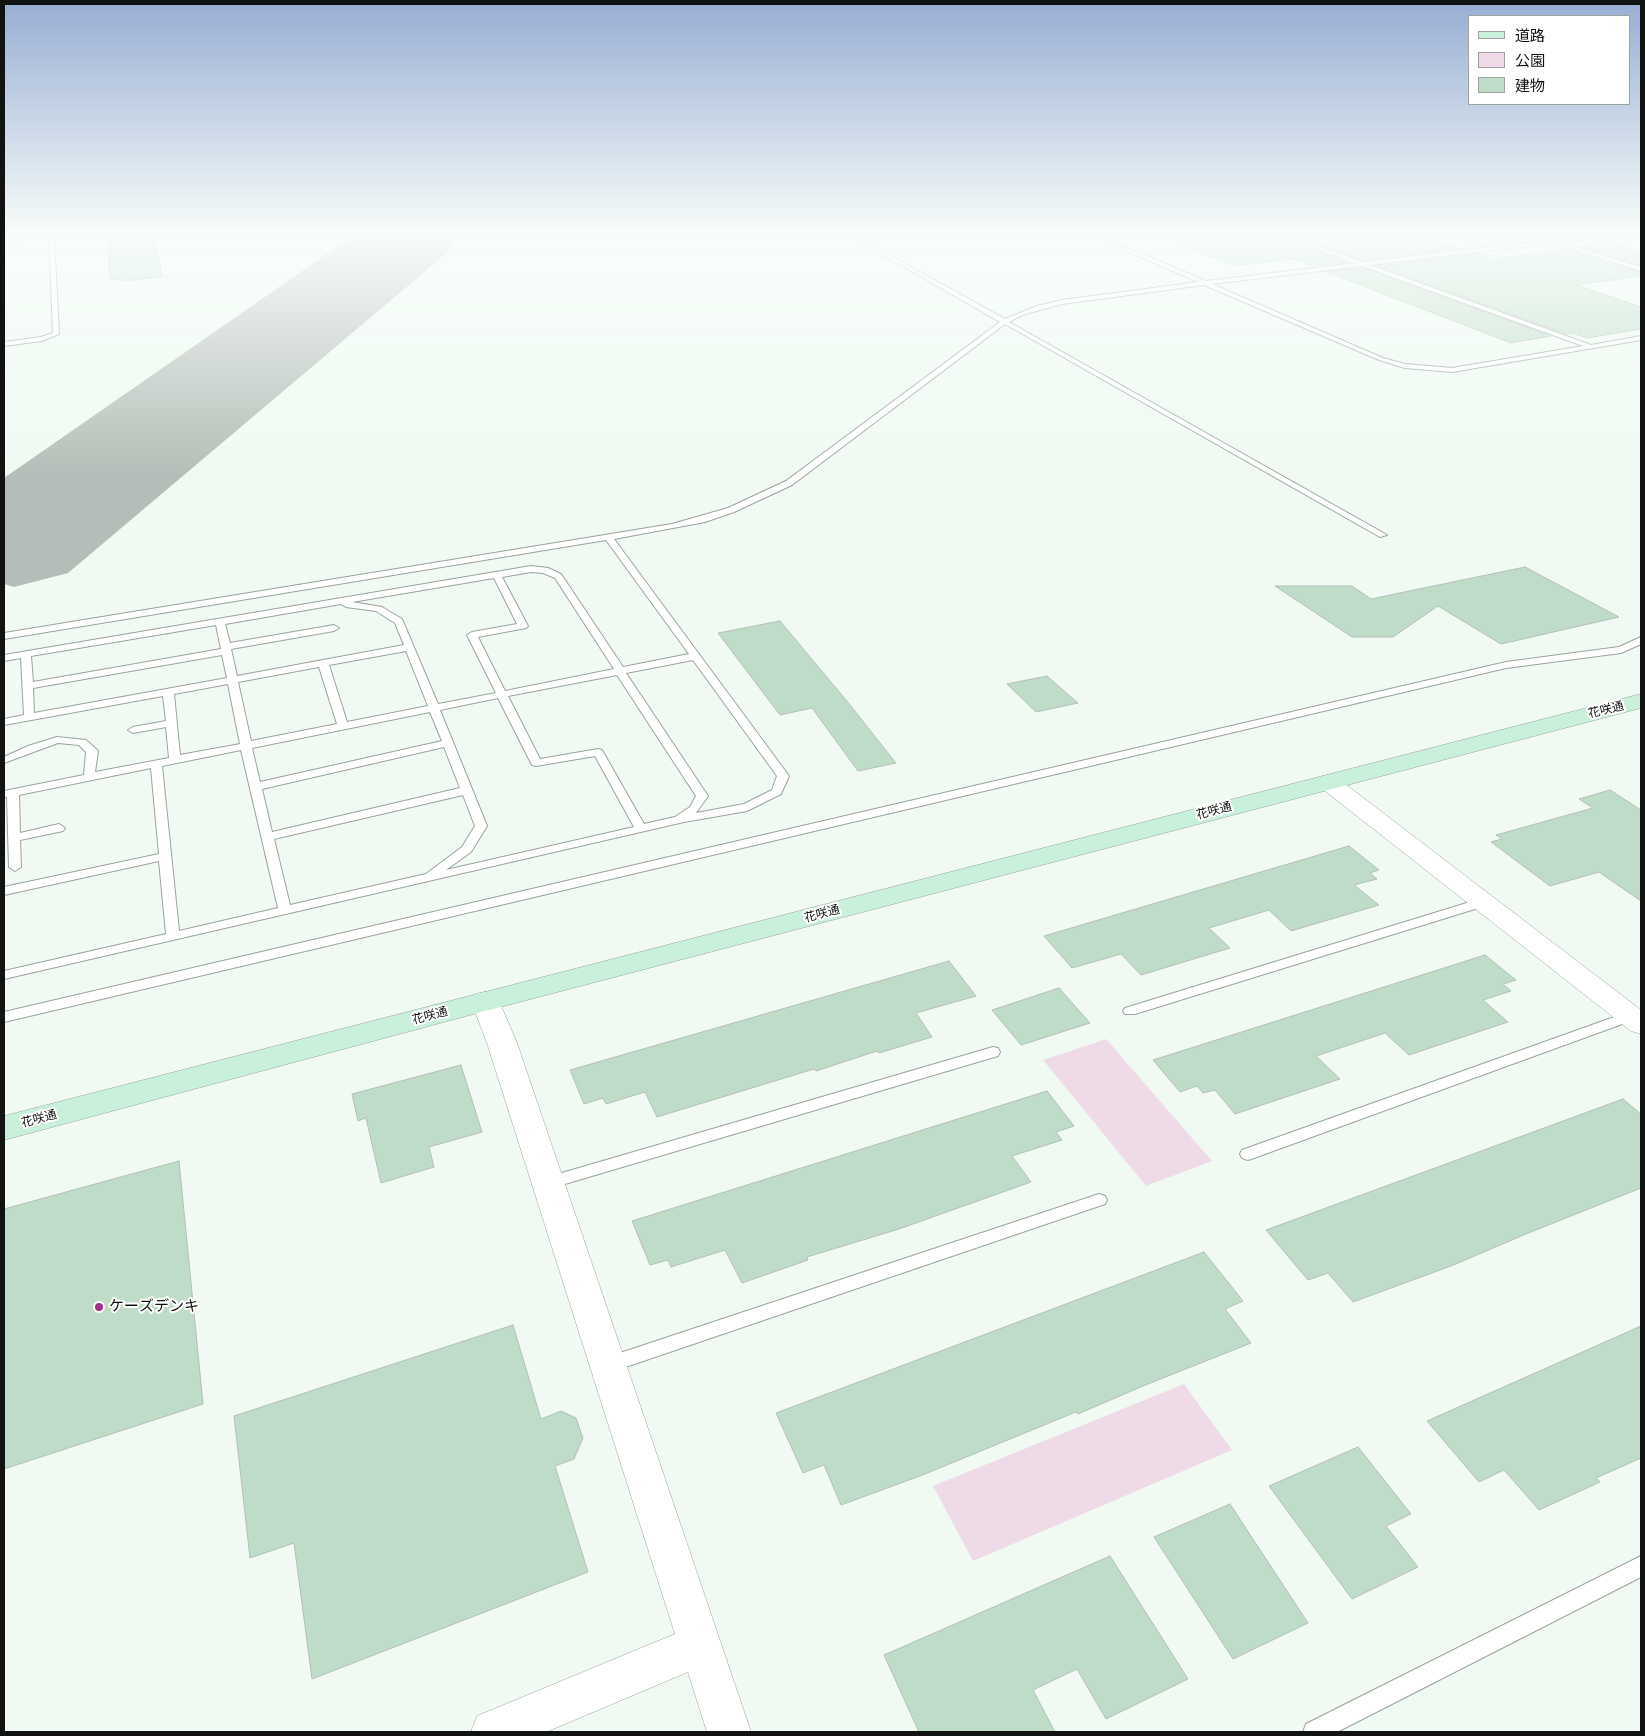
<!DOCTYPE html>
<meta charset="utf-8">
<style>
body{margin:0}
#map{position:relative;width:1645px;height:1736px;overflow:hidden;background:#f0faf3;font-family:"PT Sans","Noto Sans JP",sans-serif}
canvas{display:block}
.frame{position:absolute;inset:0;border:5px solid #101311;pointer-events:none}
.legend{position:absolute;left:1468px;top:15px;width:162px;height:90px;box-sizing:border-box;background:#fff;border:1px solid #9fa1a0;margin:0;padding:6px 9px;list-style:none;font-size:15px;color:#101311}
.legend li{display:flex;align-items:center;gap:10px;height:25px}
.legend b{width:25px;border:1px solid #9fa1a0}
</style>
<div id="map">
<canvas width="1645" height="1736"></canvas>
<div class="frame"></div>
<ul class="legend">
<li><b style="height:6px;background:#c8f0db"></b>道路</li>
<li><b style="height:14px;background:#efdbe7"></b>公園</li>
<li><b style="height:14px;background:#bfdcc9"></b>建物</li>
</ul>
</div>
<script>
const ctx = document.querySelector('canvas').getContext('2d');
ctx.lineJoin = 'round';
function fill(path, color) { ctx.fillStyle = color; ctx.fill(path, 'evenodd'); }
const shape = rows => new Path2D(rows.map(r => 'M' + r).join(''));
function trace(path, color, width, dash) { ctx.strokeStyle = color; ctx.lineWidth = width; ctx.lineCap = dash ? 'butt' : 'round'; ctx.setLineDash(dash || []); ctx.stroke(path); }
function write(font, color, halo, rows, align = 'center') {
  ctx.font = font + ' "PT Sans","Noto Sans JP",sans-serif'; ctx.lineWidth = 4; ctx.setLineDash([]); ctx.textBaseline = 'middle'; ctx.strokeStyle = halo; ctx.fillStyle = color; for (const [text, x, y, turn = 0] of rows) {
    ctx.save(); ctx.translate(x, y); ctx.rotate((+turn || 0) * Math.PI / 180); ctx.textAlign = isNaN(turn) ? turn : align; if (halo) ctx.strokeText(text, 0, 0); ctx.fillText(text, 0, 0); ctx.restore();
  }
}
const green = shape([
 [1106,1039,1212,1161,1146,1186,1043,1060],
 [1184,1384,1232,1450,973,1561,933,1486]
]);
const runway = shape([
 [357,233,461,233,448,252,68,573,14,587,4,584,4,478,357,233]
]);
const building = shape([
 [1232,233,1272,233,1273,235,1347,262,1312,266,1293,259,1235,266,1170,240,1232,233],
 [1285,233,1414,233,1461,248,1363,260,1285,233],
 [155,234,162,277,123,281,122,279,110,280,107,238,155,234],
 [1608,242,1641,251,1641,265,1579,246,1608,242],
 [1565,249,1641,273,1641,276,1576,285,1641,307,1641,329,1587,338,1573,333,1566,334,1378,266,1478,254,1494,259,1565,249],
 [1362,268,1551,336,1511,343,1327,272,1362,268],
 [1525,567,1619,617,1501,644,1438,606,1393,637,1352,637,1275,586,1352,586,1371,599,1525,567],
 [780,621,846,700,896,763,858,771,812,708,780,715,718,633,780,621],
 [1047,676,1078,703,1036,712,1007,684,1047,676],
 [1610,790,1641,810,1641,901,1599,872,1550,886,1491,842,1502,839,1496,835,1593,808,1579,799,1610,790],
 [1349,846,1379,870,1370,873,1377,879,1354,885,1379,905,1291,931,1269,910,1209,928,1230,948,1141,975,1121,954,1072,968,1044,936,1349,846],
 [1485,955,1516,980,1503,984,1511,991,1483,1000,1508,1022,1409,1055,1385,1033,1316,1056,1340,1079,1235,1114,1215,1090,1203,1093,1197,1086,1180,1092,1153,1060,1485,955],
 [949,961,976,996,916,1013,932,1037,879,1053,877,1051,816,1071,814,1069,657,1117,645,1092,606,1104,603,1098,584,1104,570,1070,949,961],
 [1059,988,1090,1023,1021,1045,992,1010,1059,988],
 [461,1065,482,1132,429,1147,434,1167,381,1183,366,1118,358,1121,352,1094,461,1065],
 [1047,1091,1074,1126,1056,1132,1062,1140,1012,1156,1031,1182,899,1229,807,1257,808,1260,742,1283,725,1250,671,1267,668,1260,650,1265,632,1221,1047,1091],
 [1623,1099,1641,1114,1641,1188,1526,1234,1451,1266,1353,1302,1328,1273,1308,1280,1266,1230,1623,1099],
 [179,1161,203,1404,4,1469,4,1209,179,1161],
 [1204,1252,1243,1301,1225,1309,1251,1343,1143,1386,1078,1414,1076,1412,920,1476,841,1505,824,1465,803,1473,776,1413,1204,1252],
 [513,1325,541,1419,561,1411,576,1418,583,1438,574,1459,555,1466,588,1572,312,1679,294,1543,250,1558,234,1416,513,1325],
 [1641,1326,1641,1458,1596,1478,1600,1482,1539,1510,1504,1470,1479,1482,1427,1421,1641,1326],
 [1358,1447,1411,1514,1386,1526,1418,1567,1352,1599,1269,1486,1358,1447],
 [1230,1504,1308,1623,1233,1659,1154,1537,1230,1504],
 [1110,1556,1188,1679,1106,1719,1077,1669,1033,1690,1055,1732,919,1732,884,1655,1110,1556]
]);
const lane = shape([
 [48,233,91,233,54,237,59,334,42,341,4,346,4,342,41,337,53,333,49,238,4,242,4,238,48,235,48,233],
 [845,233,850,233,1005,319,1037,306,1062,300,1198,282,1086,233,1092,233,1206,281,1355,263,1274,233,1280,233,1363,262,1488,247,1444,233,1450,233,1491,245,1491,247,1569,238,1578,233,1581,235,1577,237,1593,239,1558,242,1641,267,1641,271,1553,243,1370,265,1591,345,1641,336,1641,340,1452,372,1405,368,1379,360,1204,285,1062,304,1022,315,1009,322,1387,535,1380,537,1005,324,792,485,734,512,705,522,614,539,789,776,781,794,747,811,684,822,4,979,4,971,166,934,159,861,4,895,4,887,159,854,151,768,19,795,20,833,59,824,65,828,63,831,20,840,21,867,15,871,9,867,7,797,4,797,4,791,84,775,86,752,79,745,58,743,4,763,4,757,28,746,57,737,86,740,96,749,98,751,95,772,169,758,166,727,133,733,128,730,133,727,166,721,163,696,4,725,4,719,24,715,21,658,4,661,4,655,531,566,548,568,561,574,623,667,689,654,606,540,4,639,4,633,672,524,728,508,786,481,1000,322,845,233],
 [1362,266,1583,346,1452,368,1405,364,1383,358,1212,284,1362,266],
 [531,572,543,573,555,578,614,669,505,691,478,637,526,628,528,626,502,577,531,572],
 [494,578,517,624,472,632,467,635,496,693,438,704,402,619,382,607,352,602,494,578],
 [341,604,346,607,376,611,395,623,404,645,237,676,231,649,334,631,339,628,334,625,230,643,225,624,341,604],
 [216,625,221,649,33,682,31,656,216,625],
 [406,651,428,706,347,722,329,665,406,651],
 [222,655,227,678,34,713,33,688,222,655],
 [693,660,777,776,772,790,744,804,696,813,708,796,626,673,693,660],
 [319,667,337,724,251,741,238,682,319,667],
 [617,675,696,796,690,807,675,817,644,824,602,750,598,749,540,759,508,696,617,675],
 [228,684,240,744,180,755,174,694,228,684],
 [498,698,532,765,536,766,595,756,634,827,446,870,471,852,487,826,440,710,498,698],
 [430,712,442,741,260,782,252,748,430,712],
 [444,747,460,788,272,832,262,789,444,747],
 [241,750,278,908,179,931,162,766,241,750],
 [463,795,475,826,462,847,426,874,290,905,274,839,463,795],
 [1641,637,1641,644,1621,653,1506,668,4,1022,4,1012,1506,662,1619,647,1641,637],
 [1483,898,1488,899,1489,902,1488,905,1135,1014,1125,1014,1123,1011,1125,1008,1483,898],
 [1631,1011,1636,1013,1638,1016,1636,1019,1254,1158,1248,1160,1242,1158,1240,1154,1242,1150,1631,1011],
 [993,1047,998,1048,1000,1052,998,1056,548,1189,542,1187,540,1183,542,1179,548,1177,993,1047],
 [1099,1194,1105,1196,1107,1200,1105,1204,608,1373,602,1371,599,1365,602,1359,608,1357,1099,1194],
 [1641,1556,1641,1577,1337,1732,1303,1732,1306,1724,1641,1556]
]);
const street = shape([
 [1623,233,1641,233,1641,237,1590,242,1585,239,1590,236,1623,233],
 [1328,775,1336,777,1641,1010,1641,1034,1631,1031,1320,787,1316,782,1320,777,1328,775],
 [485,992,495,994,499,1001,517,1043,751,1732,707,1732,688,1672,546,1732,471,1732,477,1716,675,1634,487,1043,471,1001,475,994,485,992]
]);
const secondary = shape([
 [1641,694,1641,708,485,1011,4,1140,4,1116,1641,694]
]);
const markers = [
 [99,1307,5,"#a63088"]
];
const streetNames = [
 ["花咲通",1606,710,-14],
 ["花咲通",1214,811,-15],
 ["花咲通",822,914,-15],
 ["花咲通",430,1016,-15],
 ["花咲通",39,1119,-15]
];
const nearPoinames = [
 ["ケーズデンキ",109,1307]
];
fill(green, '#efdbe7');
fill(runway, '#b4bdb7');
fill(building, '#bfdcc9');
trace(building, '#b4beb7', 1);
trace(lane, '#9aa39d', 2);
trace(street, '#9aa39d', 1);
trace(secondary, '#9aa39d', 1);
fill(lane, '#fff');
fill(street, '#fff');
fill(secondary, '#c8f0db');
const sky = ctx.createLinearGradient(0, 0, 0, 476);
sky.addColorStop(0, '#97add3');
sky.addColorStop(0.49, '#f8fdfa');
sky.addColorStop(1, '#f8fdfa00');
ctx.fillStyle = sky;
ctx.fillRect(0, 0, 1645, 476);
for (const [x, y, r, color] of markers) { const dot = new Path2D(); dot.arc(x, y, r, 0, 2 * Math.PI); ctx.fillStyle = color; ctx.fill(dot); trace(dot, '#fff', 2); }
write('12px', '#101311', '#fff', streetNames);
write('15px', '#101311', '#fff', nearPoinames, 'left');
</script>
